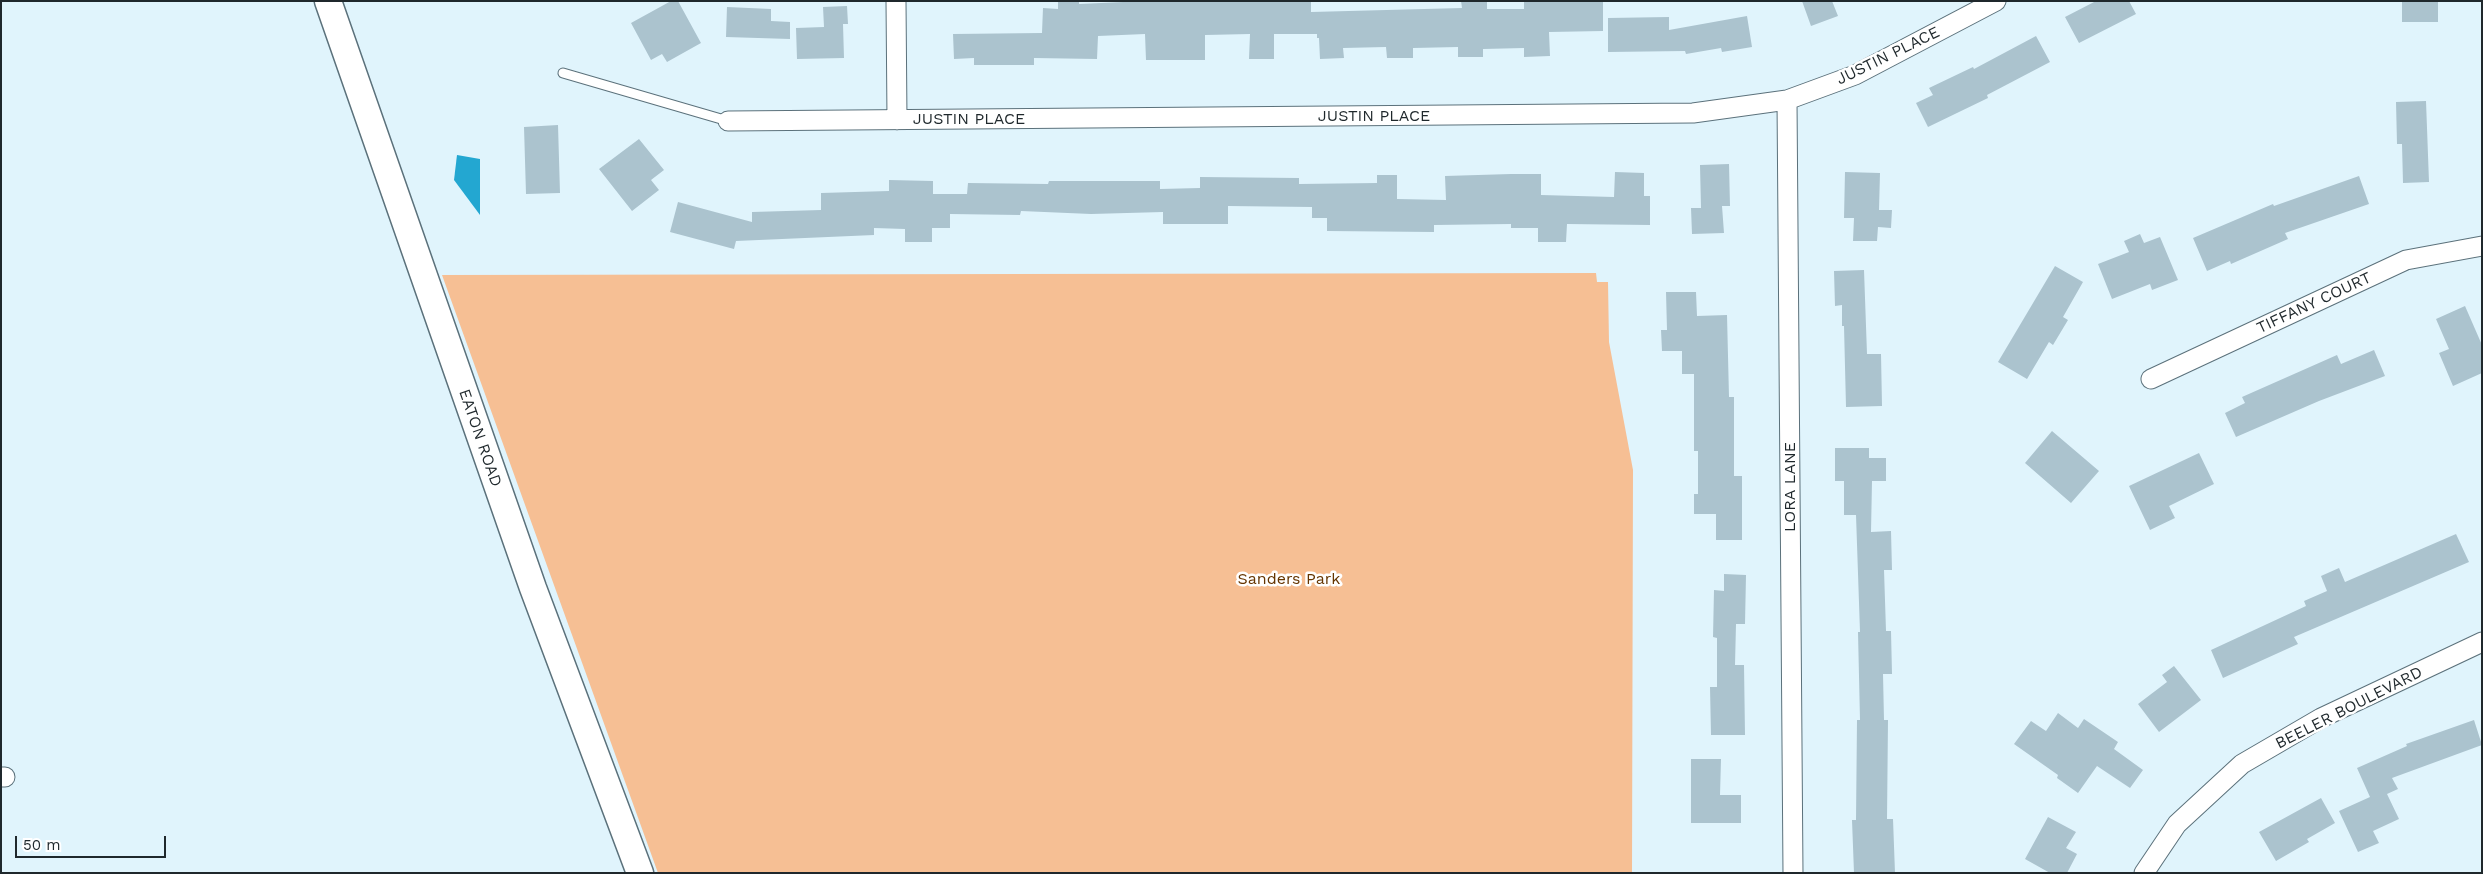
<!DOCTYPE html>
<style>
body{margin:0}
#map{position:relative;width:2483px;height:874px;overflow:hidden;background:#e0f4fc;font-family:"Work Sans",sans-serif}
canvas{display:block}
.frame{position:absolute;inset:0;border:2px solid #1f282c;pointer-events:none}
.scale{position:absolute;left:15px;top:836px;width:151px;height:22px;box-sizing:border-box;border:2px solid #1f282c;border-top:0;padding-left:6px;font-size:15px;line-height:18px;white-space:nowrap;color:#1f282c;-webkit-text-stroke:4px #fff;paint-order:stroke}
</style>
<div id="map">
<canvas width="2483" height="874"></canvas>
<div class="frame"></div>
<div class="scale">50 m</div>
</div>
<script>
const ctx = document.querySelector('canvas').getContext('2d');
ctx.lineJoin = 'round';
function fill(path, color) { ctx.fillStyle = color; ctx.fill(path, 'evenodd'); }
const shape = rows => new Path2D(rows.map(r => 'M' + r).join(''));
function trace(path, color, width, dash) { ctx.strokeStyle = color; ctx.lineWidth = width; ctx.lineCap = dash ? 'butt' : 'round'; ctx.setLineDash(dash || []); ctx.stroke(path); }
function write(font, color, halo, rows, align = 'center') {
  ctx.font = font + ' "Work Sans",sans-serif'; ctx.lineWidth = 5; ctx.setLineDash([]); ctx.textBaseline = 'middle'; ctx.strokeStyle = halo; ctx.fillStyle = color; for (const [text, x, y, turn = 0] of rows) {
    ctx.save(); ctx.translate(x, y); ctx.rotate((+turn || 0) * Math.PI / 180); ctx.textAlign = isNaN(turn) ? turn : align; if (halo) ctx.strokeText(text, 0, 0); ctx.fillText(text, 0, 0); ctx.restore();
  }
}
const green = shape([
 [1596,273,1597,282,1608,282,1609,342,1633,470,1632,873,658,873,442,275]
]);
const water = shape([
 [457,155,480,159,480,215,454,180]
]);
const building = shape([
 [671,1,678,1,701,43,667,62,662,54,651,60,631,23],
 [1058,1,1079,1,1079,4,1145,1,1311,1,1311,12,1462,8,1461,1,1487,1,1487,9,1524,9,1524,1,1603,1,1603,31,1549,32,1550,56,1524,57,1524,48,1483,49,1483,57,1458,57,1458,47,1413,48,1413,58,1387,58,1386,47,1343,48,1344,58,1320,59,1319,38,1317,38,1317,34,1274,34,1274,59,1249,59,1250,34,1205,35,1205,60,1146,60,1145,34,1098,36,1097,59,1034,58,1034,65,974,65,974,58,954,59,953,34,1042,33,1043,8,1058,9],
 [1802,1,1832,1,1838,16,1811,26],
 [2096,1,2129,1,2136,14,2079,43,2065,17],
 [2402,1,2438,1,2438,22,2402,22],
 [847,6,848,24,843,24,844,58,797,59,796,28,824,27,823,7],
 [727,7,771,9,771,21,790,22,790,39,726,37],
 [1747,16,1752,47,1722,52,1721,48,1686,54,1685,51,1608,52,1608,18,1669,17,1669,30],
 [2036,36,2050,62,1987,95,1988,98,1928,127,1916,103,1933,95,1929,88,1973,67,1974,69],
 [2426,101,2429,182,2403,183,2402,144,2397,144,2396,102],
 [558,125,560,193,526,194,524,127],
 [639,139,664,170,651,180,659,190,632,211,599,169],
 [1729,164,1730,206,1722,206,1724,233,1692,234,1691,208,1701,208,1700,165],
 [1615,172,1644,173,1644,196,1650,196,1650,225,1567,224,1566,242,1538,242,1538,228,1511,228,1511,224,1434,225,1434,232,1327,231,1327,218,1312,218,1312,207,1228,206,1228,224,1163,224,1163,212,1091,214,1021,211,1020,215,950,214,950,228,932,228,932,242,905,242,905,229,874,228,874,235,736,241,734,249,670,232,678,202,752,222,752,212,821,210,821,193,889,191,889,180,933,181,933,194,967,194,968,183,1048,184,1049,181,1160,181,1160,189,1200,188,1200,177,1299,178,1299,184,1377,183,1377,175,1397,175,1397,199,1446,200,1445,176,1511,174,1541,174,1541,195,1614,197],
 [1845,172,1880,173,1879,210,1892,210,1891,228,1878,227,1877,241,1853,241,1854,218,1844,218],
 [2359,176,2369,204,2285,233,2288,239,2231,264,2230,261,2207,271,2193,238,2273,204,2274,206],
 [2140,234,2144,243,2160,237,2178,280,2152,290,2150,284,2112,299,2098,264,2129,252,2124,241],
 [2055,266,2083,282,2063,317,2068,320,2053,345,2049,342,2027,379,1998,362],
 [1864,270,1867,354,1881,354,1882,406,1846,407,1844,326,1842,326,1842,305,1835,306,1834,271],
 [1666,292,1696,292,1697,316,1727,315,1729,397,1734,397,1734,476,1742,476,1742,540,1716,540,1716,514,1694,514,1694,494,1698,494,1698,451,1694,451,1694,374,1682,374,1682,351,1662,351,1661,330,1667,330],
 [2465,306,2482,345,2482,373,2453,386,2439,353,2449,349,2436,319],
 [2374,350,2385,376,2319,401,2236,437,2225,413,2245,403,2242,397,2337,355,2341,364],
 [2052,431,2099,471,2071,503,2025,463],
 [1835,448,1869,448,1869,458,1886,458,1886,481,1872,481,1871,532,1891,531,1892,570,1884,570,1886,631,1891,631,1892,674,1883,674,1884,720,1888,720,1887,819,1893,819,1895,873,1854,873,1852,820,1856,820,1857,720,1860,720,1858,632,1860,632,1856,515,1844,515,1844,481,1835,481],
 [2199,453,2214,484,2169,506,2175,518,2150,530,2129,486],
 [2456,534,2469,562,2294,637,2298,644,2223,678,2211,650,2306,606,2304,601,2327,591,2321,576,2339,568,2345,582],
 [1724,574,1746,575,1745,624,1736,624,1735,665,1744,665,1745,735,1711,735,1710,687,1717,687,1717,638,1713,637,1714,590,1724,591],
 [2174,666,2201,700,2159,732,2138,704,2167,682,2162,675],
 [2058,713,2078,728,2084,719,2118,742,2114,749,2143,770,2130,788,2097,766,2078,793,2057,778,2058,775,2014,744,2031,721,2046,731],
 [2474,720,2482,745,2392,778,2398,789,2387,794,2399,819,2373,831,2379,843,2358,852,2339,811,2370,797,2357,768,2407,746,2406,744],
 [1691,759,1721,759,1720,795,1741,795,1741,823,1691,823],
 [2321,798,2335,823,2307,839,2309,842,2276,861,2259,832],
 [2048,817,2076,832,2066,848,2077,854,2067,873,2050,873,2025,859]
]);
const lane = shape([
 [563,73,728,121]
]);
const street = shape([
 [896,1,897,120],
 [1787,100,1793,873],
 [728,121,1693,113,1787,100,1855,75,1996,1],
 [2151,379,2406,260,2482,246],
 [1,777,5,777],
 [2144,873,2177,824,2242,764,2321,718,2482,642]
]);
const secondary = shape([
 [328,1,533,588,640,873]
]);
const streetNames = [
 ["JUSTIN PLACE",1888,56,-26],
 ["JUSTIN PLACE",1374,116],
 ["JUSTIN PLACE",969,119],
 ["TIFFANY COURT",2314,303,-25],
 ["EATON ROAD",480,438,71],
 ["LORA LANE",1790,487,-90],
 ["BEELER BOULEVARD",2349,708,-27]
];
const parkNames = [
 ["Sanders Park",1289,579]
];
fill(green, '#f6bf94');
fill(water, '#23a7d1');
fill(building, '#abc3ce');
trace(lane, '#5b717b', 11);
trace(street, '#5b717b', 21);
trace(secondary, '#5b717b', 29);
trace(lane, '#fff', 9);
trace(street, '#fff', 19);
trace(secondary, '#fff', 26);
write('16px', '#1f282c', '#fff', streetNames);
write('16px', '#653500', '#fff', parkNames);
</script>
